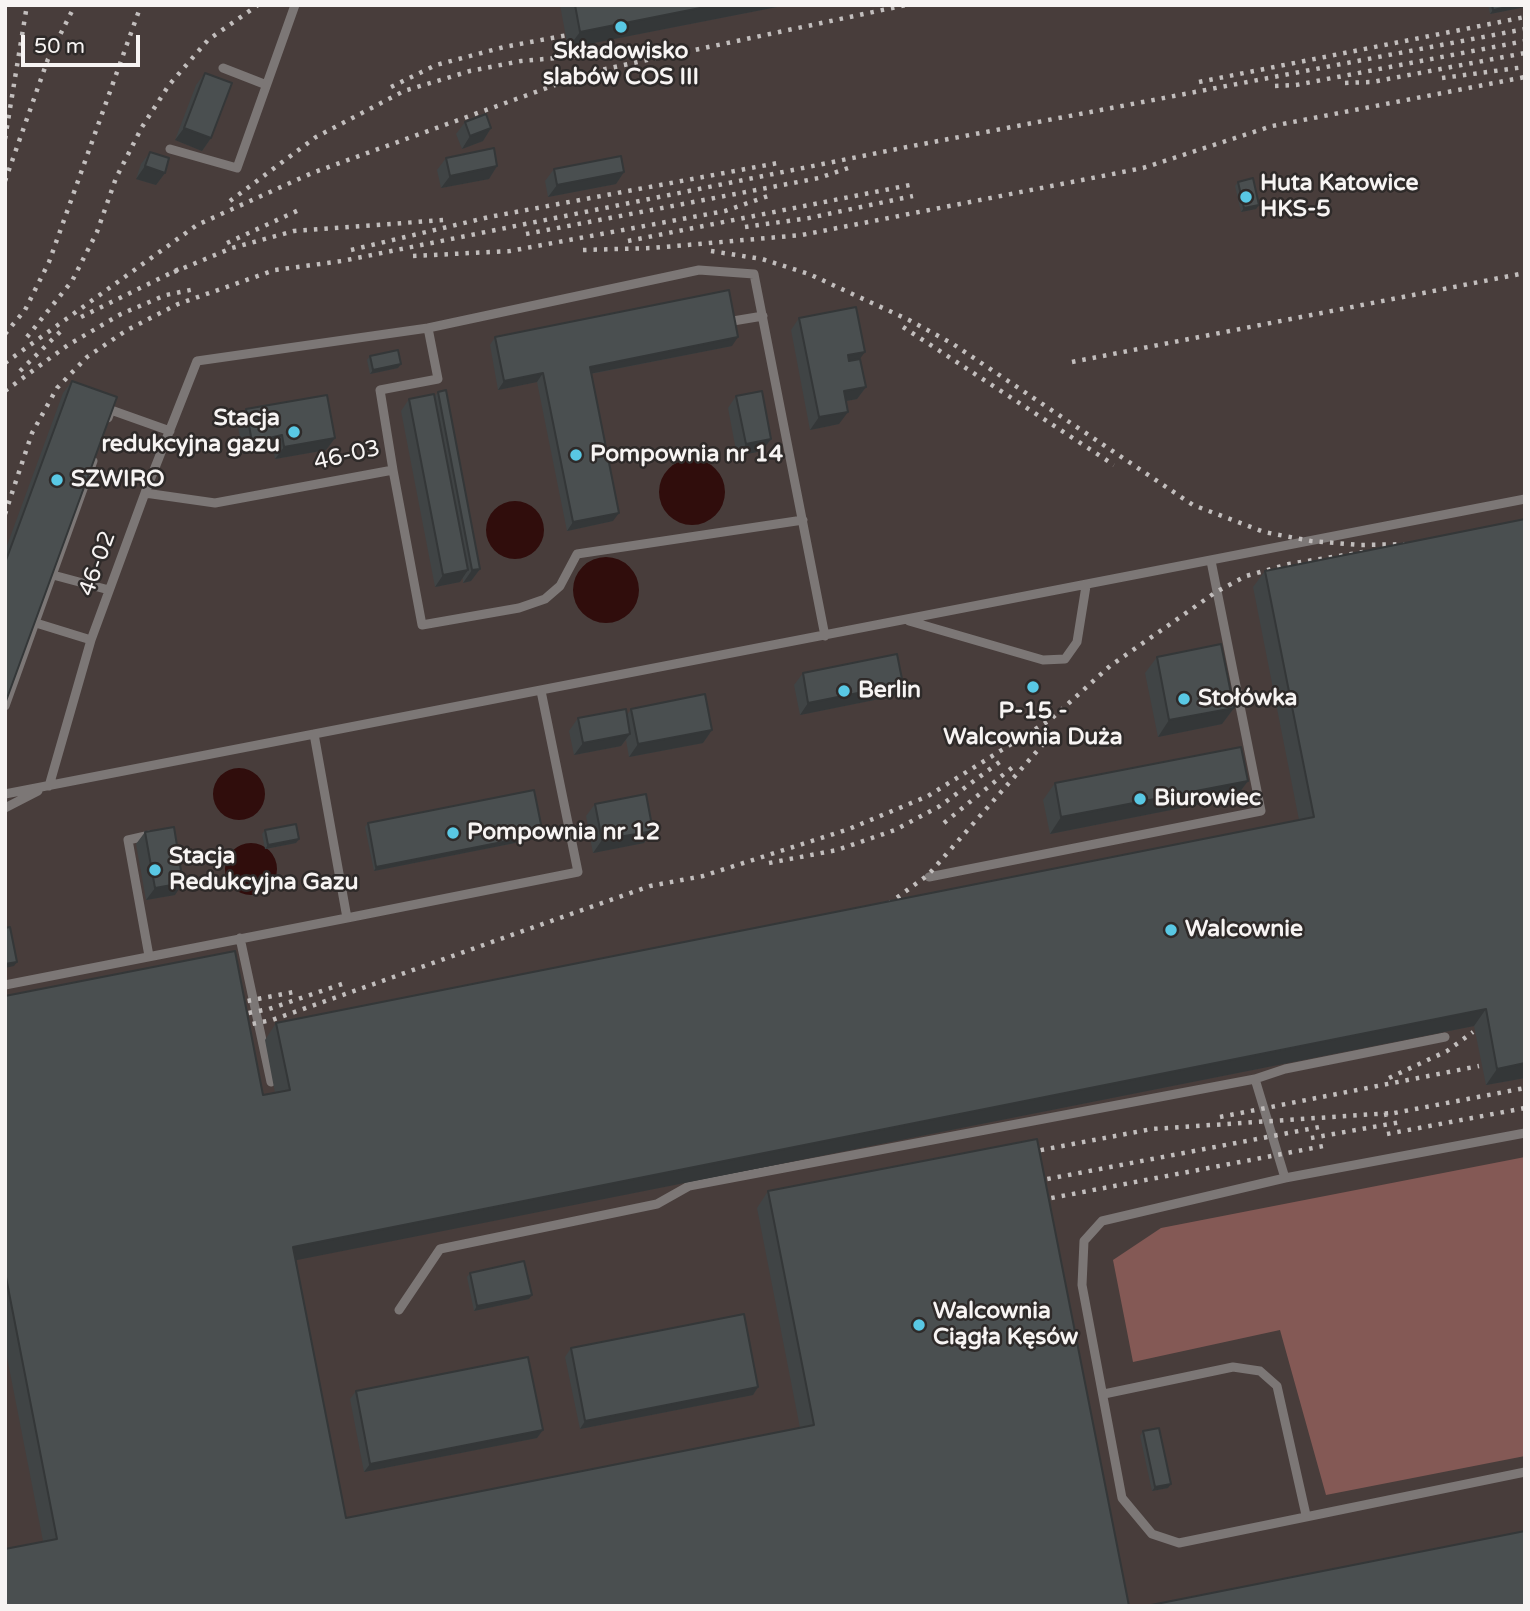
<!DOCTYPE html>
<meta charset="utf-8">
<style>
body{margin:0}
#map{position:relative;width:1530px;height:1611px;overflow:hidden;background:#383433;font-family:"Varela Round",sans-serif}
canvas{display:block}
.frame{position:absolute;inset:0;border:7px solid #f7f4f3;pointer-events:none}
.scale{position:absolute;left:21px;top:35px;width:119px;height:32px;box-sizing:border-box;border:4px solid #f7f4f3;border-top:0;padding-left:9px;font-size:21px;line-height:24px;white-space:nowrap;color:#f7f4f3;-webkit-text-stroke:5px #2e2a29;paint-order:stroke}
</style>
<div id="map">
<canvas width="1530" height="1611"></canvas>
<div class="frame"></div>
<div class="scale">50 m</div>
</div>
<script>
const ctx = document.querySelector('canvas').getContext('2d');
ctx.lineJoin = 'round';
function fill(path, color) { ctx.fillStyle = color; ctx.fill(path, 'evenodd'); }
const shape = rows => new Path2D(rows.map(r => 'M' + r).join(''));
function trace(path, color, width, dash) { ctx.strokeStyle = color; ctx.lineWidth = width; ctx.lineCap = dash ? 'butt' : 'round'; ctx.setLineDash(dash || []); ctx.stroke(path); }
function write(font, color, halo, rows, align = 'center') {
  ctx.font = font + ' "Varela Round",sans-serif'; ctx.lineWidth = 5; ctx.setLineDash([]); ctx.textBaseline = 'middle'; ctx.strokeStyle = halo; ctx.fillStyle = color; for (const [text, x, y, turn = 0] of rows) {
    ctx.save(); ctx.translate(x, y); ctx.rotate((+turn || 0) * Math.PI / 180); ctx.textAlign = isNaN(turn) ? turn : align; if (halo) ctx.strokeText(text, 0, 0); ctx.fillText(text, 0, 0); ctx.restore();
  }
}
const built = shape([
 [5,5,1525,5,1525,1606,5,1606]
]);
const forest = shape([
 [1525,1157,1525,1456,1326,1495,1280,1330,1133,1362,1113,1260,1161,1228]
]);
const water = shape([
 '659 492a33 33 0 1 1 66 0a33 33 0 1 1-66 0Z',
 '486 530a29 29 0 1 1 58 0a29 29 0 1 1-58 0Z',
 '573 590a33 33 0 1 1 66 0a33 33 0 1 1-66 0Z',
 '213 794a26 26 0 1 1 52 0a26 26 0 1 1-52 0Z',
 '225 869a26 26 0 1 1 52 0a26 26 0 1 1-52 0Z'
]);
const service = shape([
 [223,68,264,84],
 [170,149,237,168,295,5],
 [733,321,763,316],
 [428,328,699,270,754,274,825,636],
 [108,418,111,410,170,431],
 [393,470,422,625,519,608,545,599,560,586,577,554,803,520],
 [53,575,109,590],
 [909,621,1043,660,1065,659,1077,642,1086,586],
 [36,623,91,640],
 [5,706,93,461],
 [49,786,91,640,145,493,197,361,428,328,438,379,380,390,393,470,215,503,145,493],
 [5,794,1525,499],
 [5,808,38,791],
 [929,877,1261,811,1211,561],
 [347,918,578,872,541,691],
 [240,938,271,1082],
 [149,956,128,840,150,835],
 [5,985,347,918,314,734],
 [1255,1079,1285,1178],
 [1525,1133,1285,1178,1102,1221,1084,1241,1082,1285,1122,1498,1152,1534,1179,1543,1525,1472],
 [399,1310,440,1249,657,1204,689,1186,1255,1079,1285,1069,1445,1037],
 [1104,1394,1233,1367,1260,1371,1277,1386,1306,1515]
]);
const rail = shape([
 [1442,78,1525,67],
 [1199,82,1525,17],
 [1345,83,1372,82,1525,53],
 [1275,86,1296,85,1525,41],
 [391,87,436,65,504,47,573,34],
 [5,139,27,5],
 [5,181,48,59,75,5],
 [230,201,316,137,404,91,470,71,521,61,662,49],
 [745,227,809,218,913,196],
 [526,234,819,178,854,166],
 [628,241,910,185],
 [227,243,299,210],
 [351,250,489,217,783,162],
 [583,250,652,248,802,235,1143,168,1272,126,1525,77],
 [711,251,762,259,809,274,909,320,953,344,1193,505,1264,532,1311,541,1359,545,1418,544],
 [413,256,510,251,725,211,771,195],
 [174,272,232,248,294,231,444,220],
 [81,317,181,268],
 [903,327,1114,465],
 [5,334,25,310,49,262,141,5],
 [27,337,72,281,97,232,116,178,142,127,169,85,208,40,258,5],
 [1072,362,1525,273],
 [5,363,197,225,312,173,591,72,906,5],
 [20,371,63,329],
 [5,391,68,345,121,314,166,295,195,289],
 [5,514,32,433,57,388,87,357,127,330,178,304,275,270,342,261,907,147,1525,29],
 [944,823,1014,766],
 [769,863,837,850,895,830,940,806,1005,758],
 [880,910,928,875,1053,733],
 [227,1005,299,991],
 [228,1017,269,1009,342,984],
 [232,1028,272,1020,650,886,703,876,849,829,928,796,1050,720,1110,666,1216,592,1246,576,1289,564,1363,552],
 [1389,1078,1447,1051,1473,1032],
 [1384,1115,1525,1088],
 [1220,1117,1479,1066],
 [1387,1134,1525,1108],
 [1311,1138,1401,1122],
 [1020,1154,1152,1129,1391,1113],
 [1037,1181,1325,1126],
 [1041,1200,1329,1145]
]);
const wall = shape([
 [560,5,787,5,568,48],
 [1488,5,1525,5,1525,7,1490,14],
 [205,73,211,138,202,151,175,140,196,85],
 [465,122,491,128,483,141,462,149,456,134],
 [150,152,165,173,156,185,136,179,141,164],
 [446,158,497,166,489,179,441,188,437,170],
 [554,169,624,172,616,184,548,197,545,181],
 [1238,182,1259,205,1256,209,1241,212,1235,186],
 [799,318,860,359,866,387,857,399,846,401,839,424,810,430,791,330],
 [495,337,732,346,591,374,613,521,567,531,537,382,498,390,490,345],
 [370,356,401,364,398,368,370,374,367,360],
 [72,381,117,397,5,701,5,551,63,393],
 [438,392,480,569,471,581,463,583,463,578,460,582,435,587,401,411,409,399,435,396],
 [736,396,771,439,762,451,737,456,728,408],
 [246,409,335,438,326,450,275,459,273,448,243,454,237,422],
 [1265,571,1525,1078,1486,1085,1474,1026,296,1260,346,1518,800,1428,757,1208,768,1191,1129,1606,43,1541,5,1347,5,996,263,1095,275,1093,265,1040,276,1023,1299,820,1253,587],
 [1157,657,1234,708,1222,724,1158,737,1145,673],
 [803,673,903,684,894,696,800,715,794,685],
 [631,709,712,730,703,743,629,757,626,740,621,746,574,755,569,731,578,718,627,715],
 [1248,781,1236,797,1050,834,1043,800,1055,783],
 [595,804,653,831,644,843,593,853,586,816],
 [368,823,543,834,540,838,374,871,365,827],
 [265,830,299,839,296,843,265,849,262,834],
 [145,832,175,895,146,900,136,844],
 [470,1273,529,1299,474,1311,467,1277],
 [571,1348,758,1387,753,1395,580,1429,565,1357],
 [356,1391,543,1430,537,1438,364,1472,350,1399],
 [1143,1431,1168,1488,1152,1491,1140,1436]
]);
const shadedWall = shape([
 [715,5,787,5,568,48,580,32],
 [1516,5,1525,5,1525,7,1490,14,1493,10],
 [184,128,211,138,202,151,175,140],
 [491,128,483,141,462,149,470,136],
 [145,166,165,173,156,185,136,179],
 [497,166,489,179,441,188,450,176],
 [624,172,616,184,548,197,557,185],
 [1259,205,1256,209,1241,212,1244,208],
 [738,337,732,346,584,375,590,367],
 [865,352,856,364,840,368,848,355],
 [401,364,398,368,370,374,373,370],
 [543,373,537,382,498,390,504,381],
 [866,387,857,399,835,403,844,391],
 [848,412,839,424,810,430,819,417],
 [282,435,273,448,243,454,252,442],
 [335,438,326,450,275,459,284,447],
 [771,439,762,451,737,456,746,444],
 [619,513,613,521,567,531,573,522],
 [480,569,471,581,463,583,472,570],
 [468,570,460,582,435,587,443,575],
 [903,684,894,696,800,715,808,703],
 [1234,708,1222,724,1158,737,1169,720],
 [712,730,703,743,629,757,638,744],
 [630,734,621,746,574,755,583,743],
 [1248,781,1236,797,1050,834,1061,817],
 [653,831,644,843,593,853,602,840],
 [543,834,540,838,374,871,376,867],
 [299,839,296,843,265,849,268,845],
 [183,883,175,895,146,900,155,888],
 [17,962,14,966,5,968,5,964],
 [1486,1009,1474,1026,282,1263,293,1247],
 [1525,1063,1525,1078,1486,1085,1497,1069],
 [532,1295,529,1299,474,1311,477,1306],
 [758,1387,753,1395,580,1429,585,1421],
 [543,1430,537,1438,364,1472,370,1464],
 [1171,1484,1168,1488,1152,1491,1155,1487]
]);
const building = shape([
 [575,5,715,5,580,32,575,5],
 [1492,5,1516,5,1493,10,1492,5],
 [205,73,232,83,211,138,184,128,205,73],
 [486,114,491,128,470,136,465,122,486,114],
 [494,148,497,166,450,176,446,158,494,148],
 [150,152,169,158,165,173,145,166,150,152],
 [621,156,624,172,557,185,554,169,621,156],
 [1253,178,1259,205,1244,208,1238,182,1253,178],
 [729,290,738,337,590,367,619,513,573,522,543,373,504,381,495,337,729,290],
 [856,307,865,352,848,355,849,361,860,359,866,387,844,391,848,412,819,417,799,318,856,307],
 [398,350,401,364,373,370,370,356,398,350],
 [72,381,117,397,6,701,5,563,72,381],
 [446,390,480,569,472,570,438,392,446,390],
 [762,391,771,439,746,444,736,396,762,391],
 [434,394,468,570,443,575,409,399,434,394],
 [327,395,335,438,284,447,282,435,252,442,246,409,327,395],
 [1525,519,1525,1063,1497,1069,1486,1009,293,1247,346,1518,814,1425,768,1191,1037,1139,1129,1606,5,1606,5,1549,57,1539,5,1272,5,996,235,951,263,1095,290,1090,276,1023,1314,817,1265,571,1525,519],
 [1221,644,1234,708,1169,720,1157,657,1221,644],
 [897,654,903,684,808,703,803,673,897,654],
 [705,694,712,730,638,744,631,709,705,694],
 [626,709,630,734,583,743,578,718,626,709],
 [1241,747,1248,781,1061,817,1055,783,1241,747],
 [534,790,543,834,376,867,368,823,534,790],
 [646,794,653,831,602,840,595,804,646,794],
 [296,824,299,839,268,845,265,830,296,824],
 [174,827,183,883,155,888,145,832,174,827],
 [10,927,17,962,5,964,5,928,10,927],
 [524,1261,532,1295,477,1306,470,1273,524,1261],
 [744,1314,758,1387,585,1421,571,1348,744,1314],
 [528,1357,543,1430,370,1464,356,1391,528,1357],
 [1159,1428,1171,1484,1155,1487,1143,1431,1159,1428],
 [1525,1531,1525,1606,1146,1606,1525,1531]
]);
const markers = [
 [621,27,7,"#59c8e4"],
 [1246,197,7,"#59c8e4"],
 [294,432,7,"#59c8e4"],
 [576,455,7,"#59c8e4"],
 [57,480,7,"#59c8e4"],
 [1033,687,7,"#59c8e4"],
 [844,691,7,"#59c8e4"],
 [1184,699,7,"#59c8e4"],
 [1140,799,7,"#59c8e4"],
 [453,833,7,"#59c8e4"],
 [155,870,7,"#59c8e4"],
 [1171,930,7,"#59c8e4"],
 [919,1325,7,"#59c8e4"]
];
const poiNames = [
 ["Składowisko",621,52,"center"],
 ["slabów COS III",621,78,"center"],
 ["Huta Katowice",1260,184],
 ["HKS-5",1260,210],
 ["Stacja",280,419,"right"],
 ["redukcyjna gazu",280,445,"right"],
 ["Pompownia nr 14",590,455],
 ["SZWIRO",71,480],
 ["Berlin",858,691],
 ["Stołówka",1198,699],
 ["P-15 -",1033,712,"center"],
 ["Walcownia Duża",1033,738,"center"],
 ["Biurowiec",1154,799],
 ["Pompownia nr 12",467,833],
 ["Stacja",169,857],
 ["Redukcyjna Gazu",169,883],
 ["Walcownie",1185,930],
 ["Walcownia",933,1312],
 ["Ciągła Kęsów",933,1338]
];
const streetNames = [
 ["46-03",347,456,-13],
 ["46-02",98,564,-70]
];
fill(built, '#483d3b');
fill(forest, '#845955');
fill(water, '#300d0c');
trace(service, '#7c7776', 9);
trace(rail, '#c2bebd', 4.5, [3.5, 7]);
fill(wall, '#404445');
fill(shadedWall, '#343738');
fill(building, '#4a4f50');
trace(building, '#343738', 2);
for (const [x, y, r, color] of markers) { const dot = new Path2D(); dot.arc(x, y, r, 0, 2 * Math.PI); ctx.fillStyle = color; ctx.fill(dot); trace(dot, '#2e2a29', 2.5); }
write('bold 23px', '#f7f4f3', '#2e2a29', poiNames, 'left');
write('23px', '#f7f4f3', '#2e2a29', streetNames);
</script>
